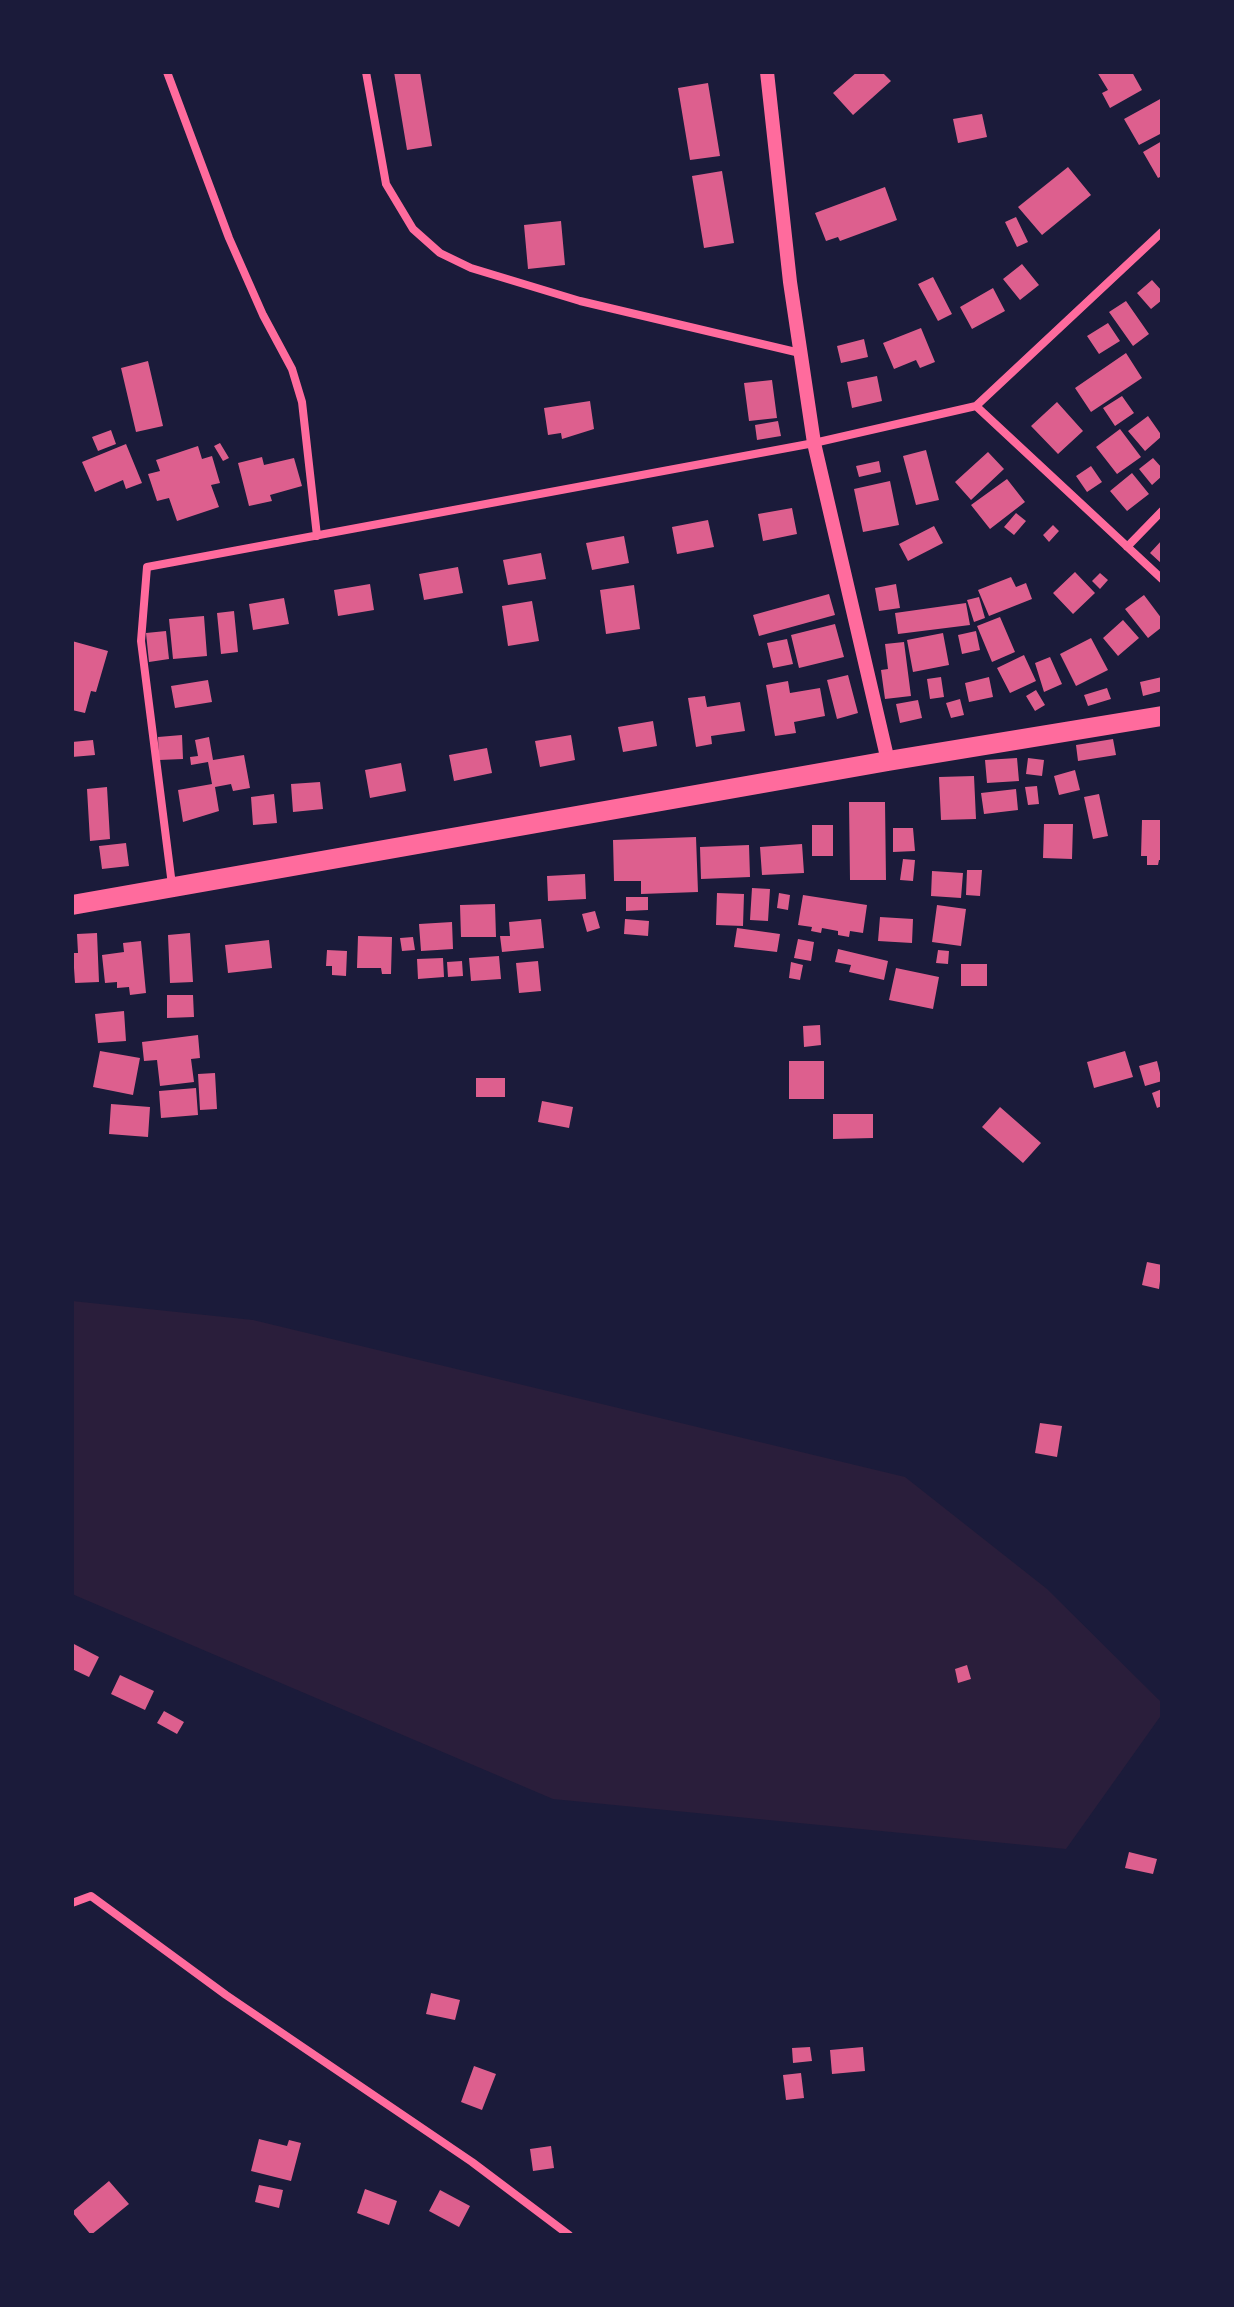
<!DOCTYPE html>
<style>
body{margin:0}
#map{position:relative;width:1234px;height:2307px;overflow:hidden;background:#1b1b3a;font-family:"Source Sans 3",sans-serif}
canvas{display:block}
.frame{position:absolute;inset:0;border:74px solid #1b1b3a;pointer-events:none}
</style>
<div id="map">
<canvas width="1234" height="2307"></canvas>
<div class="frame"></div>
</div>
<script>
const ctx = document.querySelector('canvas').getContext('2d');
ctx.lineJoin = 'round';
function fill(path, color) { ctx.fillStyle = color; ctx.fill(path, 'evenodd'); }
const shape = rows => new Path2D(rows.map(r => 'M' + r).join(''));
function trace(path, color, width, dash) { ctx.strokeStyle = color; ctx.lineWidth = width; ctx.lineCap = dash ? 'butt' : 'round'; ctx.setLineDash(dash || []); ctx.stroke(path); }
const green = shape([
 [72,1301,253,1320,905,1477,1047,1589,1162,1703,1162,1714,1066,1849,553,1799,72,1594]
]);
const building = shape([
 [394,72,420,72,432,146,407,150],
 [857,72,882,72,891,81,853,115,833,93],
 [1097,72,1132,72,1142,90,1110,108,1102,93,1108,90],
 [708,83,720,156,690,160,678,88],
 [1162,98,1162,133,1139,145,1124,119],
 [982,114,987,137,958,143,953,119],
 [1162,141,1162,176,1158,178,1143,152],
 [1068,167,1091,195,1042,235,1018,207],
 [722,171,734,243,704,248,692,176],
 [885,187,897,220,840,241,838,237,826,241,815,213],
 [1016,217,1028,242,1017,247,1005,222],
 [561,221,565,265,528,269,524,225],
 [1022,264,1039,285,1020,300,1003,279],
 [933,277,952,314,938,321,918,284],
 [1152,280,1162,291,1162,300,1151,309,1137,293],
 [993,288,1005,311,972,329,960,307],
 [1126,301,1149,334,1133,346,1109,312],
 [1108,323,1120,341,1099,354,1087,336],
 [921,328,935,362,920,368,916,360,894,369,883,343],
 [864,339,868,357,841,363,837,346],
 [1126,353,1142,378,1091,412,1075,388],
 [148,361,163,426,136,432,121,368],
 [877,376,882,401,852,408,847,382],
 [772,380,777,418,749,421,744,383],
 [1122,396,1134,413,1115,426,1103,408],
 [590,401,594,429,562,439,561,433,548,435,544,408],
 [1057,402,1083,431,1058,454,1031,426],
 [1148,416,1162,436,1145,451,1128,431],
 [778,421,781,436,757,440,755,425],
 [1120,429,1141,457,1117,474,1096,447],
 [111,430,116,444,98,451,92,437],
 [220,443,229,458,223,461,214,446],
 [126,444,142,483,126,489,123,480,95,492,82,462],
 [198,446,202,459,212,456,220,483,211,485,219,507,177,521,169,498,157,501,148,474,160,471,156,460],
 [926,450,939,500,916,505,903,456],
 [988,452,1004,469,971,500,955,482],
 [262,457,264,465,294,458,302,486,270,495,272,501,249,506,238,463],
 [1153,458,1162,468,1162,476,1152,485,1139,469],
 [879,461,881,472,859,477,856,466],
 [1091,466,1102,482,1087,492,1076,476],
 [1132,473,1149,494,1127,511,1110,491],
 [1007,479,1025,502,990,529,971,505],
 [890,481,899,525,863,532,854,489],
 [792,508,797,534,763,541,758,514],
 [1016,513,1026,521,1014,535,1004,527],
 [708,520,714,547,677,554,672,527],
 [1053,525,1059,531,1049,542,1043,535],
 [934,526,943,543,908,561,899,544],
 [624,536,629,563,592,570,586,543],
 [1162,540,1162,564,1150,553],
 [541,553,546,579,508,585,503,560],
 [458,567,463,593,424,600,419,574],
 [1075,572,1095,593,1073,614,1053,593],
 [1100,573,1108,580,1100,589,1092,581],
 [1011,577,1016,587,1026,583,1032,599,989,616,978,590],
 [370,584,374,610,338,616,334,590],
 [896,584,900,608,879,611,875,588],
 [634,585,640,629,606,634,600,590],
 [829,594,835,615,759,636,753,615],
 [1144,595,1162,619,1162,627,1148,638,1125,609],
 [979,597,985,618,974,622,967,600],
 [284,598,289,624,253,630,249,604],
 [532,601,539,641,508,646,502,606],
 [966,603,970,625,898,634,895,613],
 [234,611,238,652,221,654,217,613],
 [204,616,207,656,173,659,169,619],
 [1000,617,1015,652,992,662,977,626],
 [1123,620,1139,638,1118,656,1103,638],
 [835,624,844,657,799,668,791,635],
 [166,631,169,659,149,662,146,633],
 [976,631,980,650,962,654,958,635],
 [943,633,949,665,913,672,907,640],
 [1091,638,1108,670,1076,686,1060,654],
 [787,639,793,664,773,668,767,643],
 [72,641,108,651,96,692,91,691,85,713,72,710],
 [904,642,911,696,885,699,881,670,888,669,885,644],
 [1024,655,1036,681,1010,693,997,668],
 [1050,657,1062,684,1044,692,1035,663],
 [848,675,858,713,837,719,827,680],
 [941,677,944,697,930,699,927,679],
 [989,677,993,697,969,702,965,683],
 [1162,677,1162,691,1143,696,1140,682],
 [208,680,212,702,175,708,171,686],
 [788,681,790,693,820,688,825,716,794,722,796,733,775,736,766,685],
 [1107,688,1111,699,1088,706,1084,695],
 [1036,690,1045,705,1035,711,1026,696],
 [705,696,707,707,740,702,745,731,711,736,712,744,696,747,688,698],
 [960,699,964,715,951,718,946,703],
 [918,700,922,718,900,723,896,704],
 [653,721,657,746,623,752,618,727],
 [182,735,183,759,159,760,158,737],
 [571,735,575,760,540,767,535,741],
 [209,737,213,760,244,755,250,788,233,791,231,784,215,787,219,811,183,822,178,790,212,784,208,762,191,765,190,757,198,756,195,740],
 [1113,739,1116,755,1078,761,1076,745],
 [93,740,95,755,72,757,72,742],
 [487,748,492,773,454,781,449,755],
 [1017,758,1019,781,987,783,985,760],
 [1028,758,1044,760,1042,776,1026,774],
 [401,763,406,791,370,798,365,770],
 [1075,770,1080,790,1059,795,1054,776],
 [974,776,976,819,941,820,939,777],
 [320,782,323,809,293,812,291,784],
 [1037,786,1039,804,1028,805,1025,787],
 [107,787,110,839,90,841,87,789],
 [1016,789,1018,810,984,814,981,793],
 [274,794,277,823,253,825,251,797],
 [1099,794,1108,836,1093,839,1084,797],
 [849,802,885,802,886,880,850,880],
 [1142,820,1162,820,1162,860,1159,860,1158,865,1147,865,1147,856,1141,856],
 [1044,824,1073,824,1072,859,1043,858],
 [812,825,833,825,833,856,812,856],
 [893,828,913,828,915,851,893,852],
 [696,837,698,892,641,894,641,881,614,881,613,840],
 [126,843,129,866,102,869,99,846],
 [802,844,804,873,762,875,760,847],
 [749,845,750,877,701,879,700,847],
 [903,859,915,860,913,881,900,880],
 [967,870,982,870,980,896,966,895],
 [932,871,963,873,961,898,931,896],
 [585,874,586,899,548,901,547,876],
 [752,888,770,889,768,921,750,920],
 [717,893,744,894,743,926,716,925],
 [779,893,790,895,788,910,777,908],
 [803,895,867,905,863,933,850,931,849,937,838,935,838,931,822,928,821,933,811,931,812,927,798,925],
 [626,897,648,897,648,910,626,911],
 [495,904,496,937,461,937,460,905],
 [937,905,966,909,961,946,932,942],
 [595,911,600,928,587,932,582,914],
 [880,917,913,919,912,943,878,941],
 [541,919,544,948,502,952,500,936,510,936,509,922],
 [625,919,649,921,648,936,624,934],
 [452,922,453,949,421,951,419,924],
 [737,928,780,934,777,952,734,947],
 [97,933,99,982,75,983,73,953,78,953,77,934],
 [190,933,193,982,170,983,168,935],
 [358,936,392,937,391,974,382,974,381,968,357,968],
 [413,937,415,950,402,951,400,938],
 [798,939,814,942,811,961,794,958],
 [269,940,272,968,228,973,225,945],
 [141,941,146,993,130,995,129,987,117,988,117,982,105,983,102,955,124,952,123,943],
 [838,949,888,961,884,980,849,972,851,965,835,962],
 [327,950,347,951,346,976,332,975,332,966,326,966],
 [938,950,949,951,948,964,936,963],
 [499,956,501,979,471,981,469,958],
 [443,958,444,977,418,979,417,959],
 [462,961,463,976,448,977,447,962],
 [538,961,541,991,519,993,516,963],
 [791,962,803,965,800,980,789,978],
 [961,964,987,964,987,986,961,986],
 [896,968,939,977,933,1009,889,1000],
 [167,995,193,995,194,1017,167,1018],
 [124,1011,126,1041,98,1043,95,1014],
 [820,1025,821,1045,804,1047,803,1026],
 [198,1035,200,1058,191,1059,194,1082,160,1086,157,1060,144,1061,142,1042],
 [100,1051,140,1058,133,1095,93,1087],
 [1125,1051,1133,1077,1094,1088,1087,1062],
 [789,1061,824,1061,824,1099,789,1099],
 [1157,1061,1162,1081,1145,1086,1139,1066],
 [215,1073,217,1109,200,1110,198,1074],
 [476,1078,505,1078,505,1097,476,1097],
 [196,1088,198,1115,161,1118,159,1091],
 [1162,1089,1162,1106,1157,1108,1152,1093],
 [542,1101,573,1107,569,1128,538,1122],
 [111,1104,150,1107,148,1137,109,1134],
 [1000,1107,1041,1143,1023,1163,982,1127],
 [833,1114,873,1114,873,1138,833,1139],
 [1147,1262,1162,1265,1159,1289,1142,1285],
 [1040,1423,1062,1426,1057,1457,1035,1453],
 [72,1643,99,1657,89,1677,72,1669],
 [967,1665,971,1679,958,1683,955,1669],
 [120,1675,154,1691,145,1710,111,1694],
 [164,1711,184,1722,177,1734,157,1723],
 [1129,1852,1157,1859,1153,1874,1125,1868],
 [431,1993,460,2000,455,2020,426,2014],
 [810,2047,812,2061,793,2063,792,2048],
 [863,2047,865,2071,832,2074,830,2050],
 [474,2066,496,2074,482,2110,461,2102],
 [801,2073,804,2098,786,2100,783,2075],
 [259,2139,287,2146,289,2140,301,2143,291,2181,251,2171],
 [551,2146,554,2168,533,2171,530,2149],
 [109,2181,129,2204,91,2235,72,2212],
 [259,2185,283,2190,279,2208,255,2202],
 [365,2189,397,2201,389,2225,357,2213],
 [440,2190,470,2206,459,2227,429,2211]
]);
const minor = shape([
 [167,72,229,238,263,315,292,369,302,402,317,536],
 [366,72,386,184,413,229,440,253,471,268,580,301,800,353],
 [976,406,1162,579],
 [1127,547,1162,511],
 [172,885,141,641,147,567,814,443,976,406,1162,232],
 [72,1903,91,1896,226,1995,472,2162,569,2235]
]);
const tertiary = shape([
 [767,72,790,282,814,443,888,761]
]);
const trunk = shape([
 [72,905,888,761,1162,716]
]);
fill(green, '#2a1e3b');
fill(building, '#dd5f8e');
trace(minor, '#ff6b9d', 8);
trace(tertiary, '#ff6b9d', 14);
trace(trunk, '#ff6b9d', 20);
</script>
